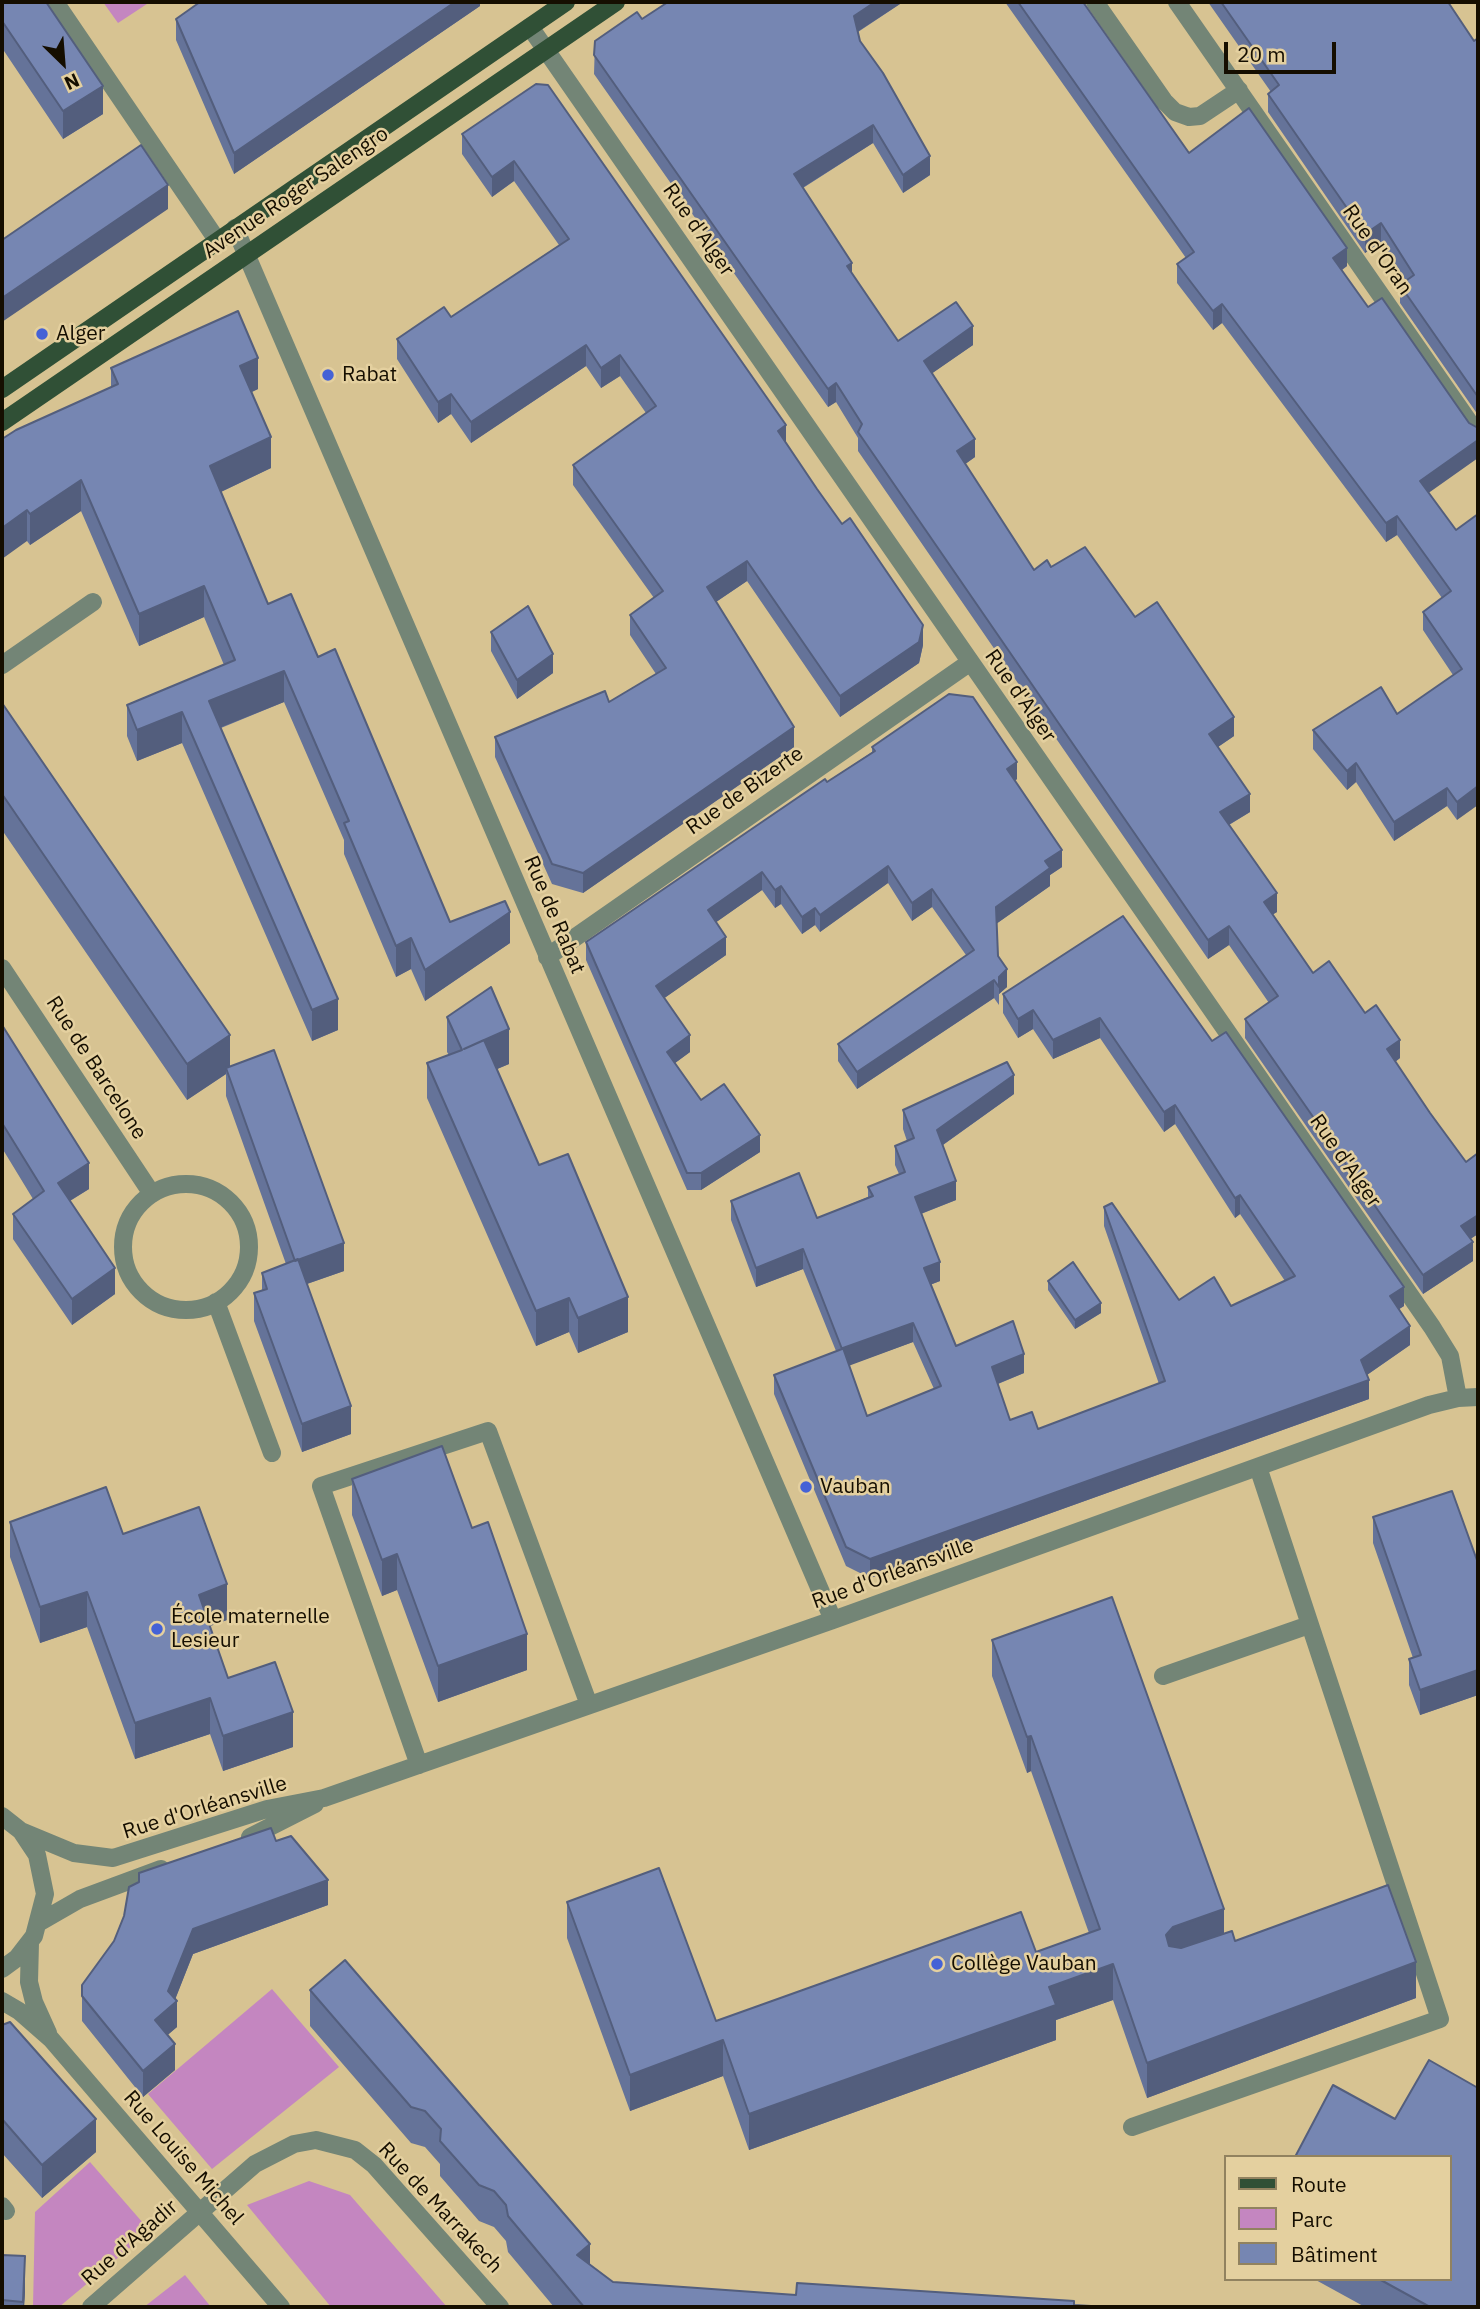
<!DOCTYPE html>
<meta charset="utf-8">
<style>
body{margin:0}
#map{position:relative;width:1480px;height:2309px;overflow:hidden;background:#d7c392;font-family:"IBM Plex Sans",sans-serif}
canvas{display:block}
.frame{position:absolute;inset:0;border:4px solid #150e00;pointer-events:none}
.legend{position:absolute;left:1224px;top:2155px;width:228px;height:126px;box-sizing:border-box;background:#e4d09f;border:2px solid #91825f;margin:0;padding:9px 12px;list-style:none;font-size:21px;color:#150e00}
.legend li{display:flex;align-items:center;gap:14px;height:35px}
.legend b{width:35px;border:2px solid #91825f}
.north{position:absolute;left:28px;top:28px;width:70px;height:70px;-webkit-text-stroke:5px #e4d09f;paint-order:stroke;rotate:155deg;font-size:19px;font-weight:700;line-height:28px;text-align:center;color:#150e00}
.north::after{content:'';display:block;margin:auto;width:24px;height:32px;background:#150e00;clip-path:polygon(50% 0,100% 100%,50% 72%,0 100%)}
.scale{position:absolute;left:1224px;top:42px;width:112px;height:32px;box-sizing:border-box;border:4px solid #150e00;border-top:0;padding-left:9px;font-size:21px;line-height:24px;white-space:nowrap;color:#150e00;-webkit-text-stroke:5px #e4d09f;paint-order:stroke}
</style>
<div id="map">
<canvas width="1480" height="2309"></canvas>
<div class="frame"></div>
<ul class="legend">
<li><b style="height:9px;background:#305036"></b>Route</li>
<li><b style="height:19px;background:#c486c0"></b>Parc</li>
<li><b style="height:19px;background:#7686b2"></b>Bâtiment</li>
</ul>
<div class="north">N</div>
<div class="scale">20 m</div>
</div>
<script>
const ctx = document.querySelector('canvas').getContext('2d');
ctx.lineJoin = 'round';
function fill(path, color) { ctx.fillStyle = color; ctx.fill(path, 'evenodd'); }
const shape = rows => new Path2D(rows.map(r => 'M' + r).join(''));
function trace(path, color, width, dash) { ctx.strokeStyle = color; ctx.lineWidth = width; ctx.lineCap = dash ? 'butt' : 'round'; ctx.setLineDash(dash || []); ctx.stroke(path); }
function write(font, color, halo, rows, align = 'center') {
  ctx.font = font + ' "IBM Plex Sans",sans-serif'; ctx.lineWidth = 5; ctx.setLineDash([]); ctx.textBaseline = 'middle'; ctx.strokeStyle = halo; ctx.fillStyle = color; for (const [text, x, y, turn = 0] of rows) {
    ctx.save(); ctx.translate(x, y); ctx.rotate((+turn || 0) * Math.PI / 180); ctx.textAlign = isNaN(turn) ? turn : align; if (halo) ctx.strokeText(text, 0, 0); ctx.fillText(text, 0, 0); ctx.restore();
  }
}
const green = shape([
 [103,2,150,2,118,23],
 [272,1989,339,2067,212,2169,148,2094],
 [90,2162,150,2231,59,2307,33,2307,35,2212],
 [309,2181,350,2195,447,2307,331,2307,247,2205],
 [185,2275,211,2307,144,2307]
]);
const minor = shape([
 [55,2,217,240],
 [1095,2,1164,101,1175,112,1189,117,1200,116,1239,90],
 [1177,2,1478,435],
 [530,27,1432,1327,1450,1356,1458,1398],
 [235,228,833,1620],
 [2,665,93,602],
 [547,957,969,663],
 [2,968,152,1194],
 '123 1247a63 63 0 1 1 126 0a63 63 0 1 1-126 0Z',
 [216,1302,272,1453],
 [1163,1676,1309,1625],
 [419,1765,321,1486,488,1431,589,1705],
 [2,1816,21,1831,37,1855,45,1894,34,1936,17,1958,2,1969],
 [21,1831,74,1853,113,1858,267,1809,324,1798,833,1620,1429,1405,1458,1398,1478,1397],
 [250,1837,315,1804],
 [40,1922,80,1899,161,1869],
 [30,1943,29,1982,34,2002,48,2033],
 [2,2001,19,2011,51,2039,281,2307],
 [1132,2127,1440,2019,1258,1467],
 [2,2206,6,2211],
 [91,2307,255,2164,294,2144,316,2140,355,2150,374,2165,500,2307]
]);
const major = shape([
 [2,389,566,2],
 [2,422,616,2]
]);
const wall = shape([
 [2,2,103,114,63,139,2,48],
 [480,2,480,6,234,174,176,40,176,19],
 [668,2,903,2,858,32,860,41,930,175,903,193,873,143,803,188,852,273,898,341,973,345,932,373,975,457,965,464,1034,570,1051,567,1135,617,1234,736,1218,747,1250,812,1229,825,1277,912,1273,914,1313,973,1365,1013,1400,1058,1395,1062,1478,1234,1470,1239,1473,1261,1423,1294,1245,1038,1245,1019,1269,1003,1229,945,1208,959,858,451,858,438,836,402,828,407,594,74,595,41,642,19],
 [1005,2,1083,2,1189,153,1347,266,1342,270,1429,493,1456,530,1478,514,1457,820,1447,806,1394,841,1356,782,1347,790,1313,749,1313,730,1397,714,1453,675,1423,630,1423,612,1442,598,1397,535,1386,542,1222,323,1213,330,1177,283,1177,264,1186,258],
 [1208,2,1448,2,1474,41,1478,38,1478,415,1400,303,1400,285,1406,281,1381,242,1365,253,1268,112,1268,94,1271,92],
 [536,84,786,443,923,645,919,663,840,717,747,581,716,602,794,747,583,893,552,884,495,757,495,737,609,702,656,674,630,635,630,615,654,598,573,485,573,465,646,413,620,376,601,388,586,366,471,443,451,414,438,423,397,359,397,339,451,317,559,245,514,181,492,197,462,154,462,134],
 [111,368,258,389,252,392,271,468,221,492,268,604,318,657,450,922,510,943,425,1001,411,969,396,977,344,854,344,840,284,702,221,728,338,1030,312,1041,182,743,137,761,127,736,127,705,224,665,204,617,139,646,81,511,30,545,27,541,2,439,111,387],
 [491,632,553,673,517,699,491,651],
 [2,703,230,1067,344,1271,307,1284,351,1434,302,1452,254,1321,254,1293,262,1291,262,1273,286,1264,226,1096,226,1074,187,1100,2,830],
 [872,747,1017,779,1014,781,1062,867,1050,875,1050,886,996,924,998,956,1007,987,999,994,999,1005,994,998,857,1089,838,1061,838,1044,966,955,932,907,912,921,888,883,820,932,815,925,802,934,781,904,775,908,762,890,716,922,726,955,664,998,690,1052,675,1063,701,1100,760,1152,701,1190,687,1190,586,960,586,942,872,752],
 [1003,994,1212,1041,1404,1306,1399,1309,1410,1345,1367,1375,1369,1399,870,1578,846,1566,774,1394,774,1375,836,1351,803,1269,756,1287,731,1220,731,1201,817,1218,868,1197,868,1187,899,1174,895,1165,895,1146,907,1141,903,1129,903,1110,1014,1094,943,1145,956,1200,921,1214,940,1281,930,1285,956,1346,1024,1373,998,1384,1010,1420,1038,1429,1159,1384,1104,1226,1104,1207,1179,1300,1231,1306,1285,1281,1240,1214,1235,1218,1175,1124,1164,1132,1100,1038,1053,1059,1033,1029,1018,1038,1003,1013],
 [913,1342,934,1389,867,1416,849,1365],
 [447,1017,509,1064,497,1069,539,1165,628,1332,578,1353,569,1332,536,1346,427,1098,427,1063,449,1055,447,1052],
 [2,1025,89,1189,70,1201,115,1294,72,1325,13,1239,13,1214,33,1199,2,1148],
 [1048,1281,1101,1313,1075,1329,1048,1290],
 [352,1479,527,1670,438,1702,397,1590,382,1596,352,1515],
 [1373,1517,1478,1563,1478,1695,1420,1715,1409,1685,1409,1659,1413,1658,1373,1543],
 [10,1522,123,1534,227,1620,210,1626,228,1678,293,1747,223,1771,210,1734,135,1759,87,1627,40,1643,10,1557],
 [992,1640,1224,1933,1235,1941,1416,1998,1147,2098,1113,2000,1056,2020,1056,2040,749,2150,723,2076,630,2111,567,1938,567,1902,716,2021,1036,1952,1089,1933,1031,1771,1027,1773,992,1676],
 [276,1841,328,1905,193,1954,175,1999,177,2027,167,2035,175,2070,143,2097,82,2021,82,1985],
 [310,1990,590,2264,613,2282,796,2295,1074,2305,1091,2307,554,2307,508,2252,506,2241,494,2227,479,2221,440,2176,440,2164,425,2147,411,2143,310,2026],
 [2,2025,96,2152,42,2198,2,2153],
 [1395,2119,1478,2307,1365,2307,1314,2279,1450,2279],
 [2,2255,25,2292,24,2307,2,2307]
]);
const shadedWall = shape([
 [455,2,480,2,480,6,234,174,234,153],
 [875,2,903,2,854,34,854,16],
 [103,86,103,114,63,139,63,111],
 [873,125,873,143,794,193,794,174],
 [930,156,930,175,903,193,903,175],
 [514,161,514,181,492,197,492,177],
 [168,185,168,209,2,322,2,298],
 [1381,223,1381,242,1365,253,1365,234],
 [1347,248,1347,266,1333,276,1333,258],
 [852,263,852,282,847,266],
 [1222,304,1222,323,1213,330,1213,311],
 [973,326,973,345,924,379,924,361],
 [586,345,586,366,471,443,471,422],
 [620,355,620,376,601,388,601,368],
 [258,358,258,389,240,397,240,366],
 [836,383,836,402,828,407,828,389],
 [451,394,451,414,438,423,438,402],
 [786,425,786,446,778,431],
 [271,437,271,468,210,497,210,466],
 [975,439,975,457,957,470,957,451],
 [1478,440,1478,458,1420,499,1420,481],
 [81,480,81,511,30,545,30,514],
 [27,510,27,541,2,559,2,528],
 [1397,516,1397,535,1386,542,1386,523],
 [747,561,747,581,707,608,707,587],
 [204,586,204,617,139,646,139,614],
 [923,625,923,645,919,663,840,717,840,696],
 [553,654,553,673,517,699,517,680],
 [284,671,284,702,209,732,209,701],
 [182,712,182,743,137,761,137,730],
 [1234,717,1234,736,1209,753,1209,734],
 [794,727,794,747,583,893,583,873],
 [1017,762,1017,779,1007,787,1007,769],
 [1356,763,1356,782,1347,790,1347,771],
 [1478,786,1478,805,1457,820,1457,802],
 [1447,788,1447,806,1394,841,1394,822],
 [1250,794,1250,812,1220,830,1220,812],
 [1062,850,1062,867,1050,875,1050,886,996,924,996,907,1045,861],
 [888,866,888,883,820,932,820,915],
 [762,872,762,890,708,928,708,910],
 [781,886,781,904,775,908,775,890],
 [932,889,932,907,912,921,912,903],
 [1277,893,1277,912,1264,920,1264,902],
 [815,908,815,925,802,934,802,917],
 [510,912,510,943,425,1001,425,970],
 [1229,926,1229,945,1208,959,1208,940],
 [726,937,726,955,656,1004,656,986],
 [411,938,411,969,396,977,396,946],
 [1007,969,1007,987,999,994,999,977],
 [994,980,994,998,857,1089,857,1072],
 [338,999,338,1030,312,1041,312,1010],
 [1033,1010,1033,1029,1018,1038,1018,1019],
 [1100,1018,1100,1038,1053,1059,1053,1040],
 [509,1029,509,1064,464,1083,464,1049],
 [230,1035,230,1070,226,1068,226,1074,187,1100,187,1064],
 [690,1035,690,1052,667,1069,667,1052],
 [1400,1040,1400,1058,1387,1068,1387,1049],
 [1014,1075,1014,1094,937,1149,937,1130],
 [1175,1105,1175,1124,1164,1132,1164,1112],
 [760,1135,760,1152,701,1190,701,1173],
 [89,1163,89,1189,58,1208,58,1183],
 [956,1181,956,1200,915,1216,915,1197],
 [1240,1195,1240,1214,1235,1218,1235,1198],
 [1478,1215,1478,1234,1461,1245,1461,1226],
 [1473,1242,1473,1261,1423,1294,1423,1275],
 [344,1243,344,1271,295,1288,295,1261],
 [803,1249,803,1269,756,1287,756,1268],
 [940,1262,940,1281,924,1287,924,1268],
 [115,1268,115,1294,72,1325,72,1299],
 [1404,1287,1404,1306,1390,1315,1390,1296],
 [628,1297,628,1332,578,1353,578,1318],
 [569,1298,569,1332,536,1346,536,1311],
 [1101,1303,1101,1313,1075,1329,1075,1320],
 [913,1323,913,1342,843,1368,843,1348],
 [1410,1326,1410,1345,1361,1379,1361,1360],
 [1024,1354,1024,1373,992,1386,992,1367],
 [1369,1380,1369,1399,870,1578,870,1559],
 [351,1406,351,1434,302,1452,302,1424],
 [397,1554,397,1590,382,1596,382,1560],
 [227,1584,227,1620,199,1630,199,1595],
 [87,1592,87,1627,40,1643,40,1607],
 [527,1634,527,1670,438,1702,438,1666],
 [1478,1670,1478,1695,1420,1715,1420,1690],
 [210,1698,210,1734,135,1759,135,1723],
 [293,1712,293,1747,223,1771,223,1736],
 [1031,1736,1031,1771,1027,1773,1027,1737],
 [328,1880,328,1905,193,1954,173,2005,177,2001,177,2027,155,2046,155,2020,168,1991,193,1929],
 [1224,1909,1224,1945,1173,1963,1166,1935,1173,1927],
 [1416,1962,1416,1998,1147,2098,1147,2063],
 [1113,1964,1113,2000,1056,2020,1056,2040,749,2150,749,2114,1049,1987],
 [723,2040,723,2076,630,2111,630,2075],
 [175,2044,175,2070,143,2097,143,2071],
 [96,2119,96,2152,42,2198,42,2165],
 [590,2244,590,2280,577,2255],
 [25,2256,25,2292,24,2307,23,2307]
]);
const building = shape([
 [2,2,46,2,103,86,63,111,2,21,2,2],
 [200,2,455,2,234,153,176,19,200,2],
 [668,2,875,2,854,16,860,41,883,73,930,156,903,175,873,125,794,174,852,263,847,266,898,341,956,302,973,326,924,361,975,439,957,451,1034,570,1047,560,1051,567,1085,547,1135,617,1157,602,1234,717,1209,734,1250,794,1220,812,1277,893,1264,902,1313,973,1329,961,1365,1013,1376,1005,1400,1040,1387,1049,1430,1113,1466,1162,1478,1153,1478,1215,1461,1226,1473,1242,1423,1275,1245,1019,1278,996,1229,926,1208,940,858,432,862,424,836,383,828,389,594,55,595,41,637,12,642,19,668,2],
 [1018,2,1083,2,1189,153,1249,108,1347,248,1333,258,1368,307,1382,298,1469,423,1478,428,1478,440,1420,481,1456,530,1478,514,1478,786,1457,802,1447,788,1394,822,1356,763,1347,771,1313,730,1381,687,1397,714,1462,669,1423,612,1451,591,1397,516,1386,523,1222,304,1213,311,1177,264,1194,252,1018,2],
 [1221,2,1448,2,1474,41,1478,38,1478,397,1400,285,1414,275,1381,223,1365,234,1268,94,1279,85,1221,2],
 [536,84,548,85,786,425,778,431,817,489,842,524,850,518,923,625,919,642,840,696,747,561,707,587,794,727,583,873,552,864,495,737,605,691,609,702,666,668,630,615,663,591,573,465,656,406,620,355,601,368,586,345,471,422,451,394,438,402,397,339,444,307,451,317,569,239,514,161,492,177,462,134,536,84],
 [141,145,168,185,2,298,2,240,141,145],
 [238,311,258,358,240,366,271,437,210,466,268,604,291,594,318,657,335,649,450,922,505,901,510,912,425,970,411,938,396,946,344,823,349,821,284,671,209,701,338,999,312,1010,182,712,137,730,127,705,235,660,204,586,139,614,81,480,30,514,27,510,2,528,2,439,16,430,118,384,111,368,238,311],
 [528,606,553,654,517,680,491,632,528,606],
 [949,694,973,697,1017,762,1007,769,1062,850,1045,861,1050,868,996,907,998,956,1007,969,999,977,999,987,994,980,857,1072,838,1044,974,950,932,889,912,903,888,866,820,915,815,908,802,917,781,886,775,890,762,872,708,910,726,937,656,986,690,1035,667,1052,701,1100,724,1084,760,1135,701,1173,687,1173,586,942,825,779,827,782,875,751,872,747,949,694],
 [2,703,230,1035,187,1064,2,794,2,703],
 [1123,916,1212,1041,1226,1032,1404,1287,1390,1296,1410,1326,1361,1360,1369,1380,870,1559,846,1547,774,1375,842,1349,803,1249,756,1268,731,1201,799,1173,817,1218,873,1196,868,1187,905,1172,895,1146,914,1138,903,1110,1007,1062,1014,1075,937,1130,956,1181,915,1197,940,1262,924,1268,956,1346,1013,1321,1024,1354,992,1367,1010,1420,1032,1412,1038,1429,1165,1381,1104,1207,1112,1203,1179,1300,1214,1277,1231,1306,1295,1276,1240,1195,1235,1198,1175,1105,1164,1112,1100,1018,1053,1040,1033,1010,1018,1019,1003,994,1123,916],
 [913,1323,941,1386,867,1416,843,1348,913,1323],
 [491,987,509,1029,464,1049,484,1040,539,1165,568,1154,628,1297,578,1318,569,1298,536,1311,427,1063,462,1050,447,1017,491,987],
 [2,1025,89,1163,58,1183,115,1268,72,1299,13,1214,44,1191,2,1123,2,1025],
 [274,1050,344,1243,295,1261,226,1068,274,1050],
 [298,1259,351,1406,302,1424,254,1293,267,1289,262,1273,298,1259],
 [1073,1262,1101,1303,1075,1320,1048,1281,1073,1262],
 [442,1446,472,1528,488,1522,527,1634,438,1666,397,1554,382,1560,352,1479,442,1446],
 [106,1487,123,1534,199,1507,227,1584,199,1595,228,1678,275,1662,293,1712,223,1736,210,1698,135,1723,87,1592,40,1607,10,1522,106,1487],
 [1452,1491,1478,1563,1478,1670,1420,1690,1409,1659,1421,1655,1373,1517,1452,1491],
 [1112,1597,1224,1909,1173,1927,1166,1935,1169,1946,1181,1948,1232,1931,1235,1941,1388,1885,1416,1962,1147,2063,1113,1964,1049,1987,1056,2005,749,2114,723,2040,630,2075,567,1902,659,1868,716,2021,1021,1912,1036,1952,1100,1929,1031,1736,1027,1737,992,1640,1112,1597],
 [271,1828,276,1841,291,1836,328,1880,193,1929,168,1991,177,2001,155,2020,175,2044,143,2071,82,1996,82,1985,114,1941,124,1916,129,1887,139,1882,139,1873,271,1828],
 [345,1960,590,2244,577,2255,613,2282,796,2295,797,2283,1074,2301,1074,2305,1091,2306,1091,2307,584,2307,508,2216,506,2205,494,2191,479,2185,440,2141,441,2129,425,2111,411,2107,310,1990,345,1960],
 [10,2022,96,2119,42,2165,2,2119,2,2025,10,2022],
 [1429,2060,1478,2088,1478,2307,1430,2307,1379,2279,1450,2279,1450,2157,1295,2157,1333,2085,1395,2119,1429,2060],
 [2,2255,25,2256,23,2302,2,2300,2,2255]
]);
const markers = [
 [42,334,7,"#4562d6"],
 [328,375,7,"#4562d6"],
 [806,1487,7,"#4562d6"],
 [157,1629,7,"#4562d6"],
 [937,1964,7,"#4562d6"]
];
const streetNames = [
 ["Avenue Roger Salengro",296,193,-34],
 ["Rue d'Alger",698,230,55],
 ["Rue d'Oran",1377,250,55],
 ["Rue d'Alger",1020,696,55],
 ["Rue de Bizerte",745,791,-35],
 ["Rue de Rabat",554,915,67],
 ["Rue de Barcelone",96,1068,57],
 ["Rue d'Alger",1345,1161,55],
 ["Rue d'Orléansville",893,1574,-20],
 ["Rue d'Orléansville",205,1808,-17],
 ["Rue Louise Michel",183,2158,49],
 ["Rue de Marrakech",440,2208,47],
 ["Rue d'Agadir",130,2243,-41]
];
const poiNames = [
 ["Alger",56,334],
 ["Rabat",342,375],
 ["Vauban",820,1487],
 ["École maternelle",171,1617],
 ["Lesieur",171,1641],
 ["Collège Vauban",951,1964]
];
fill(green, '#c486c0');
trace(minor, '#738576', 18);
trace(major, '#305036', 18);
fill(wall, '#657399');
fill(shadedWall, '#535e7d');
fill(building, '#7686b2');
trace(building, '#535e7d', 2);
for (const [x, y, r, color] of markers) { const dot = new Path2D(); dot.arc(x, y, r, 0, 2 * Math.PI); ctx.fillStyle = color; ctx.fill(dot); trace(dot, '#e4d09f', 2.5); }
write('21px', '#150e00', '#e4d09f', streetNames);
write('21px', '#150e00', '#e4d09f', poiNames, 'left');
</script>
